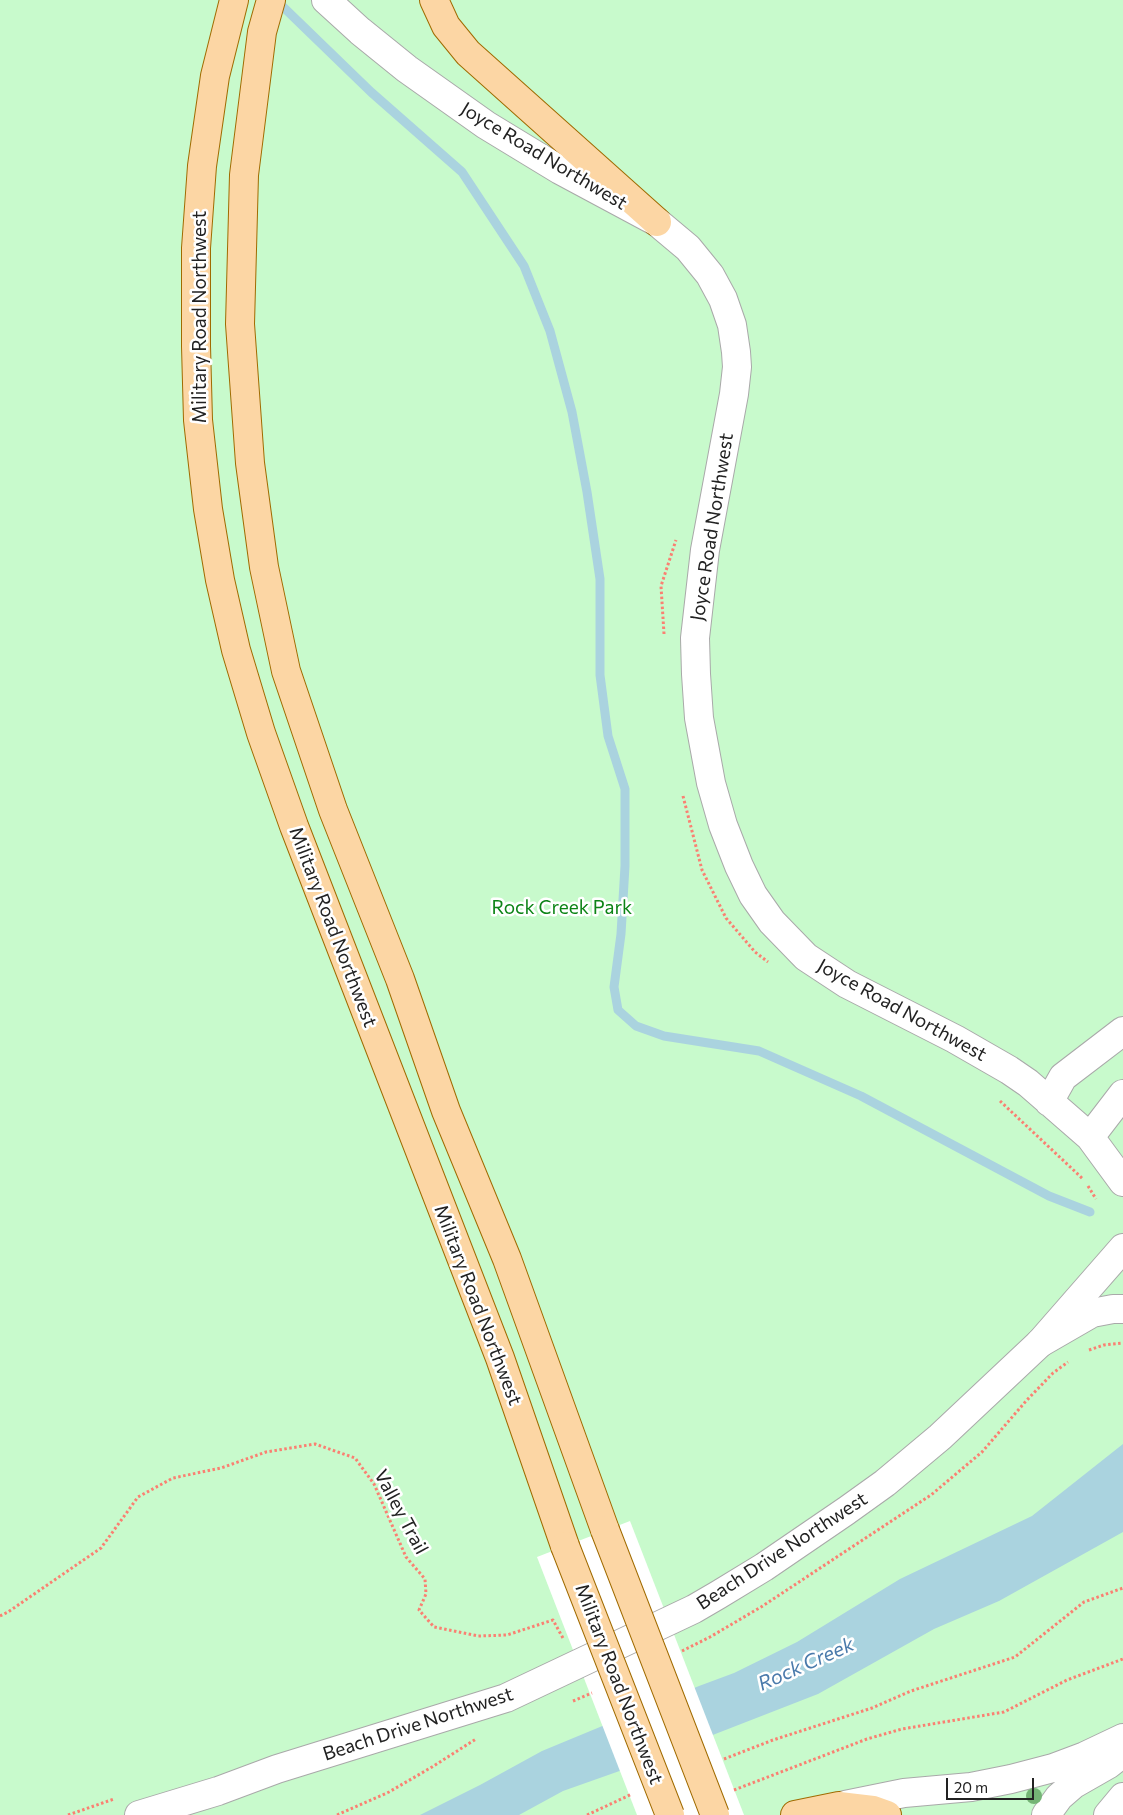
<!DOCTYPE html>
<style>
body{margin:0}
#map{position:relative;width:1123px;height:1815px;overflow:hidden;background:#f2efe9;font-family:Commissioner,sans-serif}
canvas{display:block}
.scale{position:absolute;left:946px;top:1778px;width:88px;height:22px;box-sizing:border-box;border:2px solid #222;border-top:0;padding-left:6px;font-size:15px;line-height:18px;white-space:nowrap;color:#222;-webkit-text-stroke:4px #fff;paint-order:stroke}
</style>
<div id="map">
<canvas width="1123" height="1815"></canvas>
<div class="scale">20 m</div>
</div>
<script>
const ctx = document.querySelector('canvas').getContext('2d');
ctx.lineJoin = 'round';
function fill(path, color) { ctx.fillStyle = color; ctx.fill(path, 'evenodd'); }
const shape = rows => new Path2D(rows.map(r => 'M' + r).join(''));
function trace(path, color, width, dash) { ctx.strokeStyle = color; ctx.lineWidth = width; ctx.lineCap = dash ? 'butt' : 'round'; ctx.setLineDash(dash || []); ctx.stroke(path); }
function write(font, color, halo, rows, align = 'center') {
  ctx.font = font + ' Commissioner,sans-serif'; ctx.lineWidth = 5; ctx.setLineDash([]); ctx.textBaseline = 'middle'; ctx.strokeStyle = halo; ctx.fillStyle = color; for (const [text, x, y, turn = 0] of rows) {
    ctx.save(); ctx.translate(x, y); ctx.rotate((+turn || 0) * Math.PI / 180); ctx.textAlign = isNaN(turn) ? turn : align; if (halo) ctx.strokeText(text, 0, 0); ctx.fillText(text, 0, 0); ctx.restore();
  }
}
const park = shape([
 [0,0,1123,0,1123,1815,0,1815]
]);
const water = shape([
 [1123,1444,1123,1532,999,1601,934,1629,818,1694,628,1768,563,1791,519,1815,420,1815,480,1785,542,1751,699,1686,734,1673,797,1642,900,1579,1032,1516]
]);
const pier = shape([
 [630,1521,744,1815,637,1815,537,1557]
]);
const stream = shape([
 [276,0,371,92,462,172,524,266,550,331,572,412,587,492,600,579,600,675,608,736,625,789,625,866,621,934,614,987,618,1010,636,1026,664,1036,759,1051,861,1096,1049,1196,1090,1212]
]);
const path = shape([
 [664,634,661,586,676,540],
 [683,796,702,870,726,918,755,952,768,962],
 [1000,1101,1083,1179],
 [1088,1186,1096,1199],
 [1089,1350,1104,1345,1123,1343],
 [0,1616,8,1612,101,1548,138,1497,173,1478,221,1468,266,1452,315,1444,355,1458,374,1484,406,1557,425,1579,426,1594,419,1610,434,1627,478,1636,507,1635,553,1620,564,1640],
 [682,1651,710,1637,761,1607,931,1495,982,1452,1026,1401,1053,1373,1068,1362],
 [573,1701,592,1693],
 [724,1759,773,1740,872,1708,911,1691,1015,1657,1084,1602,1123,1588],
 [734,1790,867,1739,902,1729,1004,1712,1067,1680,1123,1659],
 [68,1815,114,1799],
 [337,1815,389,1792,432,1767,476,1739],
 [587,1815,632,1794]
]);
const minor = shape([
 [139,1815,218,1791,277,1769,506,1698,694,1609,718,1595,764,1567,846,1511,885,1483,940,1437,1040,1343,1123,1248]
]);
const tertiary = shape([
 [326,0,360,31,407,69,486,125,560,170,657,222,688,248,710,275,723,299,732,325,736,352,737,367,734,394,705,550,695,638,696,674,699,718,711,783,723,825,739,866,753,895,772,922,806,957,847,984,955,1039,1009,1070,1028,1083,1090,1137,1123,1182],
 [1049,1102,1063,1077,1123,1031],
 [1090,1137,1123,1094],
 [1040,1343,1092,1313,1113,1309,1123,1309],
 [845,1805,904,1793,971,1787,1011,1779,1053,1768,1085,1756,1123,1738],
 [1046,1815,1059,1797,1074,1784,1109,1764,1120,1755],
 [1108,1815,1123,1797]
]);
const primary = shape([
 [234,0,215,76,202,166,196,248,196,346,198,420,208,509,220,580,236,650,261,733,294,826,500,1358,565,1546],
 [271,0,262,32,244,175,240,324,250,463,264,567,286,671,333,810,400,979,446,1111,507,1259,605,1530],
 [434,0,446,26,468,53,657,222],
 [795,1815,839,1806,873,1810,887,1815]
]);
const primaryBridge = shape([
 [605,1530,715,1815],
 [565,1546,670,1815]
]);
const trees = [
 [1034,1796]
];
const streetNames = [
 ["Joyce Road Northwest",544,156,31],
 ["Military Road Northwest",200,317,-90],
 ["Joyce Road Northwest",712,527,-81],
 ["Military Road Northwest",333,927,69],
 ["Joyce Road Northwest",902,1010,29],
 ["Military Road Northwest",478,1305,69],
 ["Valley Trail",401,1512,62],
 ["Beach Drive Northwest",782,1551,-33],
 ["Military Road Northwest",619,1684,69],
 ["Beach Drive Northwest",418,1724,-18]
];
const parkNames = [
 ["Rock Creek Park",562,908]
];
const waterNames = [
 ["Rock Creek",806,1664,-24]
];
fill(park, '#c8facc');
fill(water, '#aad3df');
fill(pier, '#fff');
trace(stream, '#aad3df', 9);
trace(minor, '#a9a9a9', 30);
trace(tertiary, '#a9a9a9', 30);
trace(primary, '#a06b00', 30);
trace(path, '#fa8072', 3, [2.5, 2.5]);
trace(minor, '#fff', 28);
trace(tertiary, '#fff', 28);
trace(primary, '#fcd6a4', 28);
trace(primaryBridge, '#a06b00', 30, []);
trace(primaryBridge, '#fcd6a4', 28);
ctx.fillStyle = '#74b475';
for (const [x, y] of trees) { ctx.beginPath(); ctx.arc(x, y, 8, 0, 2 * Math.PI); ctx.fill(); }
write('19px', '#222', '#fff', streetNames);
write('19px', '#0c8416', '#fff', parkNames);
write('italic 20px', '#4a7aab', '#fff', waterNames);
</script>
